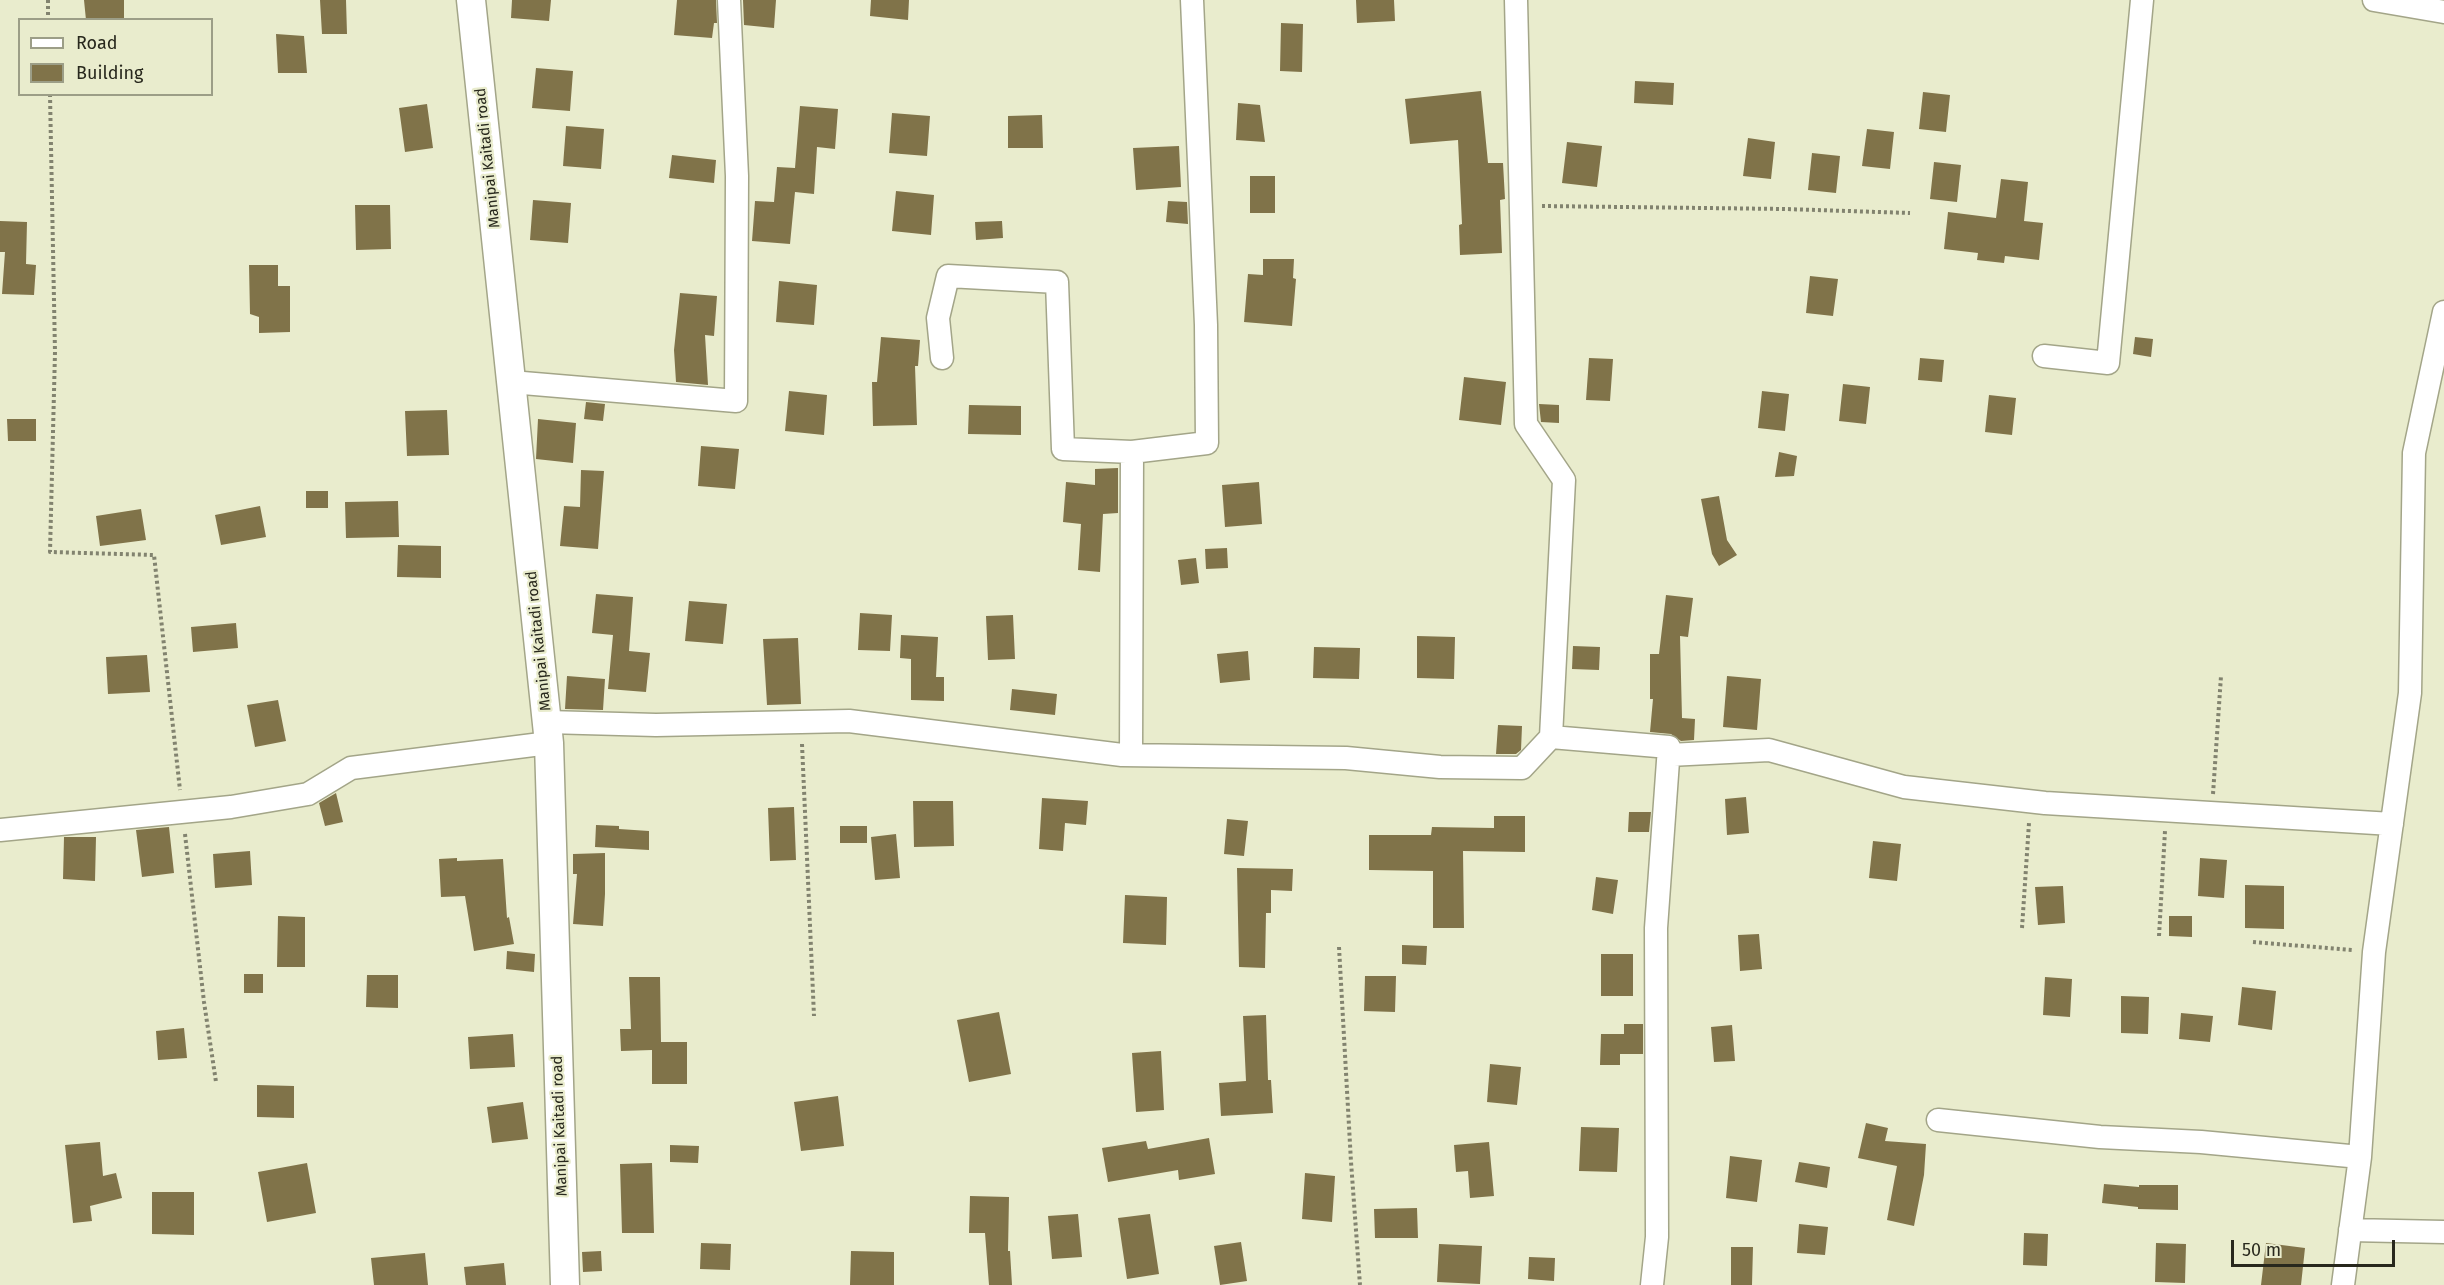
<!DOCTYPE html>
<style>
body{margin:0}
#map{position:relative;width:2444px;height:1285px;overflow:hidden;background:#e9eccd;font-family:"Fira Sans",sans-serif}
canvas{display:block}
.legend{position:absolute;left:18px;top:18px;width:195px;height:78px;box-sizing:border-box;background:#e9eccd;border:2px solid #9c9e87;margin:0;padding:8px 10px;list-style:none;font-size:18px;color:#28281d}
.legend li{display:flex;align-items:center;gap:12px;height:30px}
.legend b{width:30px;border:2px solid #9c9e87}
.scale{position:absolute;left:2231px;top:1240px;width:164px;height:27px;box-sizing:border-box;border:3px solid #28281d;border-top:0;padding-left:8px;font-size:18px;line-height:21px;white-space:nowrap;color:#28281d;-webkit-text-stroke:4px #e9eccd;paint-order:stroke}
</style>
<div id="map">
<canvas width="2444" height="1285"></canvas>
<ul class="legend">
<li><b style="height:8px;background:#fff"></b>Road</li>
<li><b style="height:16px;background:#807349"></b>Building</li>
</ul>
<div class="scale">50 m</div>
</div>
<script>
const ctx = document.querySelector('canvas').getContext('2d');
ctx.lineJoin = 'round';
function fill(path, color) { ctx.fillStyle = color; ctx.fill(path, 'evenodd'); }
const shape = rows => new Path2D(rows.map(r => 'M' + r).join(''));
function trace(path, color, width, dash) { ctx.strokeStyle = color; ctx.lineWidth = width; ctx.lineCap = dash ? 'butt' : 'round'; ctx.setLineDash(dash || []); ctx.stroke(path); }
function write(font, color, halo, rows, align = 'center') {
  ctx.font = font + ' "Fira Sans",sans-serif'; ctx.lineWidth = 4.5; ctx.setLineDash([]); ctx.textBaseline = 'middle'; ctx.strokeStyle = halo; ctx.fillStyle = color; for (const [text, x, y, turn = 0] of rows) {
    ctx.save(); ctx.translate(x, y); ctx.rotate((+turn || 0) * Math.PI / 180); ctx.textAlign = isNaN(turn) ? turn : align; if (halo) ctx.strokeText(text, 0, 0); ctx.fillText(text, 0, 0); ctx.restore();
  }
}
const building = shape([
 [84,0,124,0,124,20,86,20],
 [320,0,346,0,347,34,322,34],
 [512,0,551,0,549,21,511,18],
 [677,0,716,0,717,23,714,23,712,38,674,35],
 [743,0,776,0,774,28,744,25],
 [871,0,909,0,908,20,870,16],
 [1356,0,1394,0,1395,21,1357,23],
 [1281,23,1303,24,1302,72,1280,71],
 [276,34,304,36,307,73,278,73],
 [536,68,573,71,570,111,532,108],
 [1635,81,1674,83,1673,105,1634,103],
 [1481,91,1488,163,1503,163,1505,199,1500,200,1502,253,1460,255,1459,225,1462,224,1458,140,1410,144,1405,99],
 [1923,92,1950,95,1946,132,1919,129],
 [1238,103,1260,105,1265,142,1236,140],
 [427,104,433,148,405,152,399,108],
 [800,106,838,109,835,149,817,147,814,194,795,192,790,244,752,241,755,201,774,202,777,167,795,168],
 [892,113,930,116,927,156,889,153],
 [1042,115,1043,148,1008,148,1008,116],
 [566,126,604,129,601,169,563,166],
 [1867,129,1894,132,1890,169,1862,166],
 [1748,138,1775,142,1771,179,1743,176],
 [1567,142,1602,146,1597,187,1562,183],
 [1179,146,1181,187,1136,190,1133,148],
 [1812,153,1840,156,1836,193,1808,190],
 [672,155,716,160,714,183,669,178],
 [1934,162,1961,165,1957,202,1930,199],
 [1250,176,1275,176,1275,213,1250,213],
 [2001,179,2028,182,2024,221,2043,223,2039,260,2005,256,2004,263,1977,260,1978,253,1944,249,1948,212,1996,218],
 [896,191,934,195,931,235,892,231],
 [533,200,571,203,568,243,530,240],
 [1168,201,1187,202,1188,224,1166,222],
 [355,205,390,205,391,249,356,250],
 [0,221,27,222,26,264,36,265,34,295,2,294,5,252,0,252],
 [1002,221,1003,238,976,240,975,222],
 [1263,259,1294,259,1293,278,1296,279,1292,326,1244,322,1248,274,1263,275],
 [249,265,278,265,278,286,290,286,290,332,259,333,259,317,250,314],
 [1810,276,1838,279,1833,316,1806,313],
 [779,281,817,285,814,325,776,322],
 [680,293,717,296,714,336,705,335,708,385,676,382,674,350],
 [881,337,920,340,918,366,915,366,917,425,873,426,872,382,877,382],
 [2135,337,2153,339,2151,357,2133,354],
 [1589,358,1613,359,1610,401,1586,400],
 [1920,358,1944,360,1942,382,1918,380],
 [1464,377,1506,382,1501,425,1459,420],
 [1843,384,1870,387,1866,424,1839,421],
 [789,391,827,395,824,435,785,431],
 [1762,391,1789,394,1785,431,1758,428],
 [1989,395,2016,398,2012,435,1985,432],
 [586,402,605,404,603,421,584,419],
 [1539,404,1559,405,1559,423,1541,422],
 [969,405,1021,406,1021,435,968,434],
 [447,410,449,455,407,456,405,411],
 [7,419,36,419,36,441,8,441],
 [538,419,576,423,573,463,536,459],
 [701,446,739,449,735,489,698,486],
 [1779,452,1797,456,1794,476,1775,477],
 [1118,468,1118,513,1103,514,1100,572,1078,570,1081,524,1063,522,1066,482,1095,485,1095,469],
 [581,470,604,471,598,549,560,546,564,506,580,507],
 [1259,482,1262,524,1225,527,1222,485],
 [306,491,328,491,328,508,306,508],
 [1719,496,1727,540,1737,555,1719,566,1712,554,1701,499],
 [398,501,399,537,346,538,345,502],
 [260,506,266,537,221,545,215,515],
 [141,509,146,540,100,546,96,516],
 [398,545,441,546,441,578,397,577],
 [1227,548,1228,568,1206,569,1205,549],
 [1196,558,1199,583,1181,585,1178,560],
 [596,594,633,597,629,651,650,653,646,692,608,689,613,635,592,633],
 [1666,595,1693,598,1688,637,1680,636,1682,718,1695,719,1694,740,1681,741,1671,734,1650,732,1653,699,1650,699,1650,654,1659,654],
 [689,601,727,604,723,644,685,641],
 [860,613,892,615,890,651,858,650],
 [1013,615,1015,659,988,660,986,616],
 [236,623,238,648,193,652,191,627],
 [901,635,938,637,936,677,944,677,944,701,911,700,911,659,900,658],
 [1417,636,1455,637,1454,679,1417,678],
 [798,638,801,704,767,705,763,639],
 [1573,646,1600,647,1599,670,1572,669],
 [1314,647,1360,648,1359,679,1313,678],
 [1248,651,1250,680,1220,683,1217,654],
 [147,655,150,692,108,694,106,657],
 [567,676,605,679,603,710,565,709],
 [1727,676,1761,679,1757,730,1723,727],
 [1012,689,1057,694,1055,715,1010,710],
 [278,700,286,741,255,747,247,705],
 [1498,725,1522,726,1521,750,1516,754,1496,754],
 [336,793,343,822,325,826,319,803],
 [1746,797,1749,833,1727,835,1725,799],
 [1042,798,1088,801,1086,825,1065,823,1063,851,1039,849],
 [913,801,953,801,954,846,914,847],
 [794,807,796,860,770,861,768,808],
 [1629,812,1651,812,1649,832,1628,832],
 [1494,816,1525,816,1525,852,1463,851,1464,928,1433,928,1433,871,1369,870,1369,835,1431,835,1432,827,1494,828],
 [1227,819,1248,821,1244,856,1224,854],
 [596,825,619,826,619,829,649,831,649,850,595,847],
 [840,826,867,826,867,843,840,843],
 [169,827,174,873,142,877,136,830],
 [896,834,900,878,875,880,871,837],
 [64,837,96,837,95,881,63,879],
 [1873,841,1901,844,1897,881,1869,878],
 [250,851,252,885,215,888,213,854],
 [605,853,605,894,603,926,573,924,577,874,573,874,573,854],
 [457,858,457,861,503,859,507,918,509,917,514,944,474,951,465,896,441,897,439,859],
 [2200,858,2227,860,2224,898,2198,896],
 [1237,868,1293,869,1292,891,1271,890,1271,913,1266,913,1265,968,1239,967],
 [1596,877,1618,880,1613,914,1592,910],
 [2245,885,2284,886,2284,929,2245,928],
 [2063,886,2065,923,2038,925,2035,887],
 [1125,895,1167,897,1166,945,1123,943],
 [278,916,305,917,305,967,277,967],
 [2169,916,2192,916,2192,937,2169,936],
 [1759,934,1762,969,1740,971,1738,935],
 [1402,945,1427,946,1426,965,1402,964],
 [507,951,535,954,534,972,506,969],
 [1601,954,1633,954,1633,996,1601,996],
 [244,974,263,974,263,993,244,993],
 [367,975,398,975,398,1008,366,1007],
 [1365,976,1396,976,1395,1012,1364,1011],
 [629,977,660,977,661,1042,687,1042,687,1084,652,1084,652,1050,621,1051,620,1029,631,1029],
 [2045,977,2072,979,2070,1017,2043,1015],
 [2242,987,2276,991,2272,1030,2238,1025],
 [2121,996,2149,997,2148,1034,2121,1033],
 [999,1012,1011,1074,969,1082,957,1020],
 [2181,1013,2213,1016,2210,1042,2179,1039],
 [1266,1015,1268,1080,1271,1080,1273,1113,1221,1116,1219,1083,1246,1081,1243,1016],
 [1624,1024,1643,1024,1643,1054,1620,1054,1620,1065,1600,1065,1601,1034,1624,1034],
 [1732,1025,1735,1061,1714,1062,1711,1027],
 [184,1028,187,1058,158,1060,156,1031],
 [513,1034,515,1067,470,1069,468,1037],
 [1161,1051,1164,1110,1136,1112,1132,1053],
 [1490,1064,1521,1067,1517,1105,1487,1102],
 [257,1085,294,1086,294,1118,257,1117],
 [838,1096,844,1146,801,1151,794,1102],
 [523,1102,528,1139,492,1143,487,1107],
 [1866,1123,1888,1128,1885,1141,1926,1144,1924,1175,1914,1226,1887,1220,1897,1166,1858,1158],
 [1581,1127,1619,1128,1617,1172,1579,1171],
 [1209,1138,1215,1174,1179,1180,1178,1170,1108,1182,1102,1148,1146,1141,1148,1149],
 [100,1142,103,1176,116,1173,122,1198,90,1206,92,1221,73,1223,65,1145],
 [1489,1142,1494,1196,1470,1198,1468,1171,1456,1172,1454,1145],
 [670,1145,699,1146,698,1163,670,1162],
 [1730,1156,1762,1160,1757,1202,1726,1198],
 [1799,1162,1830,1167,1827,1188,1795,1182],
 [307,1163,316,1213,267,1222,258,1172],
 [652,1163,654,1233,622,1233,620,1164],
 [1305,1173,1335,1176,1332,1222,1302,1219],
 [2104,1184,2139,1187,2139,1185,2178,1185,2178,1210,2138,1209,2138,1207,2102,1203],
 [152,1192,194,1192,194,1235,152,1234],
 [970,1196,1009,1197,1008,1251,1010,1251,1012,1285,989,1285,985,1233,969,1233],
 [1417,1208,1418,1238,1375,1238,1374,1209],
 [1078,1214,1082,1257,1052,1259,1048,1216],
 [1150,1214,1159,1274,1127,1279,1118,1218],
 [1799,1224,1828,1227,1825,1255,1797,1253],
 [2024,1233,2048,1234,2047,1266,2023,1265],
 [1241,1242,1247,1281,1220,1285,1214,1246],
 [701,1243,731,1244,730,1270,700,1269],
 [2156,1243,2186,1244,2185,1283,2155,1282],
 [2266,1243,2305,1248,2301,1285,2261,1285],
 [1439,1244,1482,1246,1480,1284,1437,1282],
 [1731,1247,1753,1247,1752,1285,1731,1285],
 [601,1251,602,1271,583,1272,582,1252],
 [851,1251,894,1252,894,1285,850,1285],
 [425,1253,428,1285,374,1285,371,1258],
 [1529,1257,1555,1258,1554,1281,1528,1279],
 [504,1263,506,1285,466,1285,464,1267]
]);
const path = shape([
 [48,0,48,20],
 [50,94,55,352,50,552,154,555,180,790],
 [1542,206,1785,209,1910,213],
 [802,744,814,1016],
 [2213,794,2221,676],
 [185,834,204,1002,216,1082],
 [2022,928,2029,823],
 [2159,936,2165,831],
 [2253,942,2352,950],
 [1339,947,1351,1162,1360,1285]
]);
const minor = shape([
 [1516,0,1526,424,1564,480,1551,737],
 [2374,0,2444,12],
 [2044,356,2108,363,2142,0],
 [942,358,938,318,948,276,1057,282,1063,449,1132,452],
 [511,382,736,401,737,176,729,0],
 [547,722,656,725,849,721,1122,755,1346,758,1440,767,1522,768,1551,737,1669,747,1656,928,1657,1237,1652,1285],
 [1131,755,1132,452,1207,443,1206,325,1192,0],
 [1669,755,1769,750,1904,787,2045,803,2392,824],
 [0,830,231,807,308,794,351,768,549,743],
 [1938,1120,2100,1137,2201,1142,2360,1157],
 [2350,1230,2444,1232],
 [2343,1285,2360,1157,2374,952,2410,693,2414,453,2444,312]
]);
const major = shape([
 [471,0,549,743,565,1285]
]);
const streetNames = [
 ["Manipai Kaitadi road",488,158,-96],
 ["Manipai Kaitadi road",539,641,-96],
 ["Manipai Kaitadi road",560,1126,-92]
];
fill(building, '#807349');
trace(minor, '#a3a588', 25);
trace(major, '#a3a588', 31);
trace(path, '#82836f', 4, [3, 3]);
trace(minor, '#fff', 22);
trace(major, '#fff', 28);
write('15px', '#28281d', '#e9eccd', streetNames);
</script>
